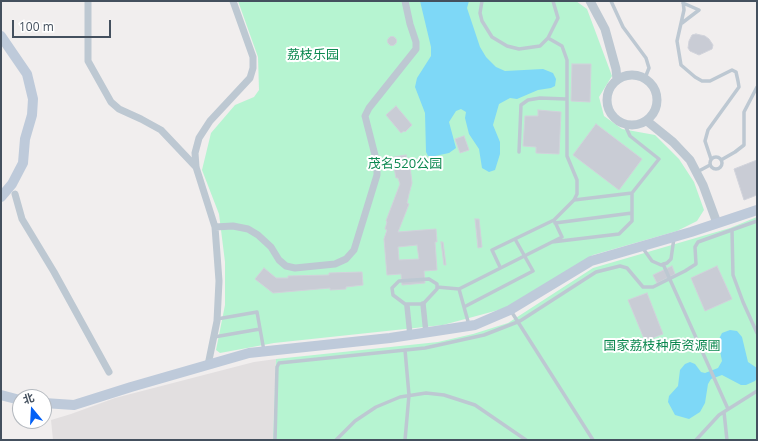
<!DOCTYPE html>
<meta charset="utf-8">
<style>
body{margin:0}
#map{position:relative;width:758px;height:441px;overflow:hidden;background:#f1eeee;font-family:"Open Sans","Noto Sans SC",sans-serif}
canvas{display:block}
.frame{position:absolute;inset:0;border:2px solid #44505e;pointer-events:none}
.north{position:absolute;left:12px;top:389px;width:40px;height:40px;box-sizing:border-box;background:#fff;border:1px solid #b4b9bf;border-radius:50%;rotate:342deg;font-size:11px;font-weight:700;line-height:16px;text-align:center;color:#44505e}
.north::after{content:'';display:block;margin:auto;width:14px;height:18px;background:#0361f6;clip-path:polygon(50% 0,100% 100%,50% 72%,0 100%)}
.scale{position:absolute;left:12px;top:20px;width:99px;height:18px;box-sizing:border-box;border:2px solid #44505e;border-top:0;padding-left:5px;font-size:12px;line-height:14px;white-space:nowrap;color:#44505e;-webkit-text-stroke:3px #fff;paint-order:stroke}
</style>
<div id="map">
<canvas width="758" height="441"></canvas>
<div class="frame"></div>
<div class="north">北</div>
<div class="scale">100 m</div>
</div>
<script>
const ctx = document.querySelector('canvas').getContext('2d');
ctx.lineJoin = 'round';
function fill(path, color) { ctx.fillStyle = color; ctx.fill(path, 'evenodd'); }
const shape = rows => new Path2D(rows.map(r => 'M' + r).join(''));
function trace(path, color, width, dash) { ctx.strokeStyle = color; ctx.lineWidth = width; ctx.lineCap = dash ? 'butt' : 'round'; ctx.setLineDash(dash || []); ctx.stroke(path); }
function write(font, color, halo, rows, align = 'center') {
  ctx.font = font + ' "Open Sans","Noto Sans SC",sans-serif'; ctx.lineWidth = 4; ctx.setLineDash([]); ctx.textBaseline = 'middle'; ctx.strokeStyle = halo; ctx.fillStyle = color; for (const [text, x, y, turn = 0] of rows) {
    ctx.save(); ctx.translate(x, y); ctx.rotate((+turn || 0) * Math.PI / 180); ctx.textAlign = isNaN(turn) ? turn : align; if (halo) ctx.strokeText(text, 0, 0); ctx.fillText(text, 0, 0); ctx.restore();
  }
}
const education = shape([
 [276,359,273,440,53,440,51,420,71,414,115,398,254,362]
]);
const green = shape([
 [238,1,576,1,587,9,612,76,599,97,604,116,622,129,655,135,679,159,694,182,704,210,697,221,677,231,593,255,506,308,443,325,274,343,220,353,216,350,225,305,225,262,219,214,202,170,211,133,235,105,254,97,259,90,258,57],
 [757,217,757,440,273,440,276,359,438,342,473,334,508,323,593,268,730,228]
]);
const water = shape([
 [420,1,469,1,467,8,480,47,486,57,496,67,505,71,543,69,553,73,556,79,555,86,551,88,538,90,517,99,510,98,499,104,493,125,500,142,500,154,495,170,489,172,482,168,479,149,469,134,465,118,466,112,461,109,456,111,449,122,456,148,449,153,435,156,428,156,426,152,425,113,415,87,417,78,431,56,431,47],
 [730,330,737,331,742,337,748,362,757,368,757,378,755,381,746,385,741,385,722,375,711,379,708,384,705,403,700,412,689,419,675,415,668,402,669,396,678,386,680,370,685,364,690,362,695,364,701,372,705,373,718,368,722,361,718,341,722,333]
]);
const building = shape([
 [696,34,705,36,709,39,713,45,712,49,699,55,690,51,688,48,689,41,692,35,696,34],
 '387.5 41a4.5 4.5 0 1 1 9 0a4.5 4.5 0 1 1-9 0Z',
 [572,64,591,64,590,102,571,101,572,64],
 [396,106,412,125,405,132,404,131,401,133,386,115,396,106],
 [538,110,561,112,559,154,536,153,536,147,523,146,525,116,538,116,538,110],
 [596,124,642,159,619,190,573,155,596,124],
 [464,136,469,150,460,153,455,139,464,136],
 [406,155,407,159,409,158,412,183,409,194,407,203,409,204,398,232,436,229,437,242,435,242,437,270,424,271,425,283,402,285,401,274,387,275,384,239,387,230,385,229,387,222,386,221,400,184,398,178,396,178,393,162,395,161,394,157,406,155],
 [417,245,419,259,399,260,398,247,417,245],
 [757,160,757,195,744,200,734,169,757,160],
 [475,219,479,219,482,247,478,248,475,219],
 [441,242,443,242,446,265,444,265,441,242],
 [672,266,675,274,657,283,653,275,672,266],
 [717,266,732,299,705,311,691,278,717,266],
 [264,268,276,278,288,278,288,276,329,275,329,273,362,272,363,285,346,287,346,289,330,290,330,288,273,293,255,279,264,268],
 [647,293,663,334,645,341,628,300,647,293]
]);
const service = shape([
 [482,1,480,13,482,21,492,37,507,46,519,49,540,46,548,38,558,18,553,1],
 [611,1,623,27,646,58,649,68,645,78],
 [683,1,684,10,677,41,681,65,695,77,702,81,710,81,732,70,736,72,738,81,739,87,708,130,705,141,711,159],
 [682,23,699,10,683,3],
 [625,125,630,136,659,159,632,193],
 [519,152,521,105,528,100,540,98,566,99],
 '710 163a6 6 0 1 1 12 0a6 6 0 1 1-12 0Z',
 [721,160,735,152,744,145,744,112,757,87],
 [697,172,710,165],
 [555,223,632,213],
 [732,230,733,275,743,302,757,333],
 [552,242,619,234,632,221,632,193,574,200],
 [642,247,652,261,661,265,667,263,671,259,674,238],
 [663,264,728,409],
 [500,267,492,250,554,220,574,200,577,194,577,180,567,156,567,60,562,46,548,38],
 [429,279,437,284,437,289,423,304,405,304,393,295,392,288,399,281,429,279],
 [437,287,459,289],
 [464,307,533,271,515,239],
 [511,311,593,440],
 [217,319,257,312,264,351],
 [469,325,459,289,562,237,554,220],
 [214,337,260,329],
 [405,350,409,395,405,440],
 [724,412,727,440],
 [275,440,277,367,279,363,425,348,484,335,520,321,596,272,620,266,627,268,643,287,653,287,685,271,696,264,695,247,698,242,757,221],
 [336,440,355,421,376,407,400,397,426,393,444,395,475,405,526,440],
 [696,440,719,415,757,391]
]);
const pedestrian = shape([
 [423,304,426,333],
 [407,306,410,335]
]);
const minor = shape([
 [88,1,88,61,111,102,119,109,141,119,161,130,196,167],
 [15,194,22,219,54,272,109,372],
 [215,227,233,226,248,229,258,235,271,247,279,260,286,266,295,268,335,264,346,259,354,250,377,175,377,163,365,116,369,108,416,49,416,42,410,24,405,1],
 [208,365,217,321,219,281,215,227,196,167,195,153,199,138,210,121,250,78,253,68,253,57,233,1]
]);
const tertiary = shape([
 [590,1,605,29,616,69,617,80],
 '607 100a25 25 0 1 1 50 0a25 25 0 1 1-50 0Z',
 [647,121,673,142,690,160,703,185,717,223]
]);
const secondary = shape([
 [1,36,27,74,33,99,32,115,25,139,23,163,12,184,1,197],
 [1,395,20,400],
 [44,403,74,405,131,387,249,353,390,338,475,325,510,310,591,261,691,232,757,210]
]);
const parkNames = [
 ["荔枝乐园",313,55],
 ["茂名520公园",405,164],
 ["国家荔枝种质资源圃",662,346]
];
fill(education, '#e2dfe0');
fill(green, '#b6f4d1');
fill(water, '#7ed8f7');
fill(building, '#c9ccd5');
trace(building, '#d1d3db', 1);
trace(service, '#bdc8d2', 3.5);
trace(pedestrian, '#bdc8d2', 5.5);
trace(minor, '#bdc8d2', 7);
trace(tertiary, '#bdc8d2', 9);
trace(secondary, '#becada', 10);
write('13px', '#0c8850', '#fff', parkNames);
</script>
